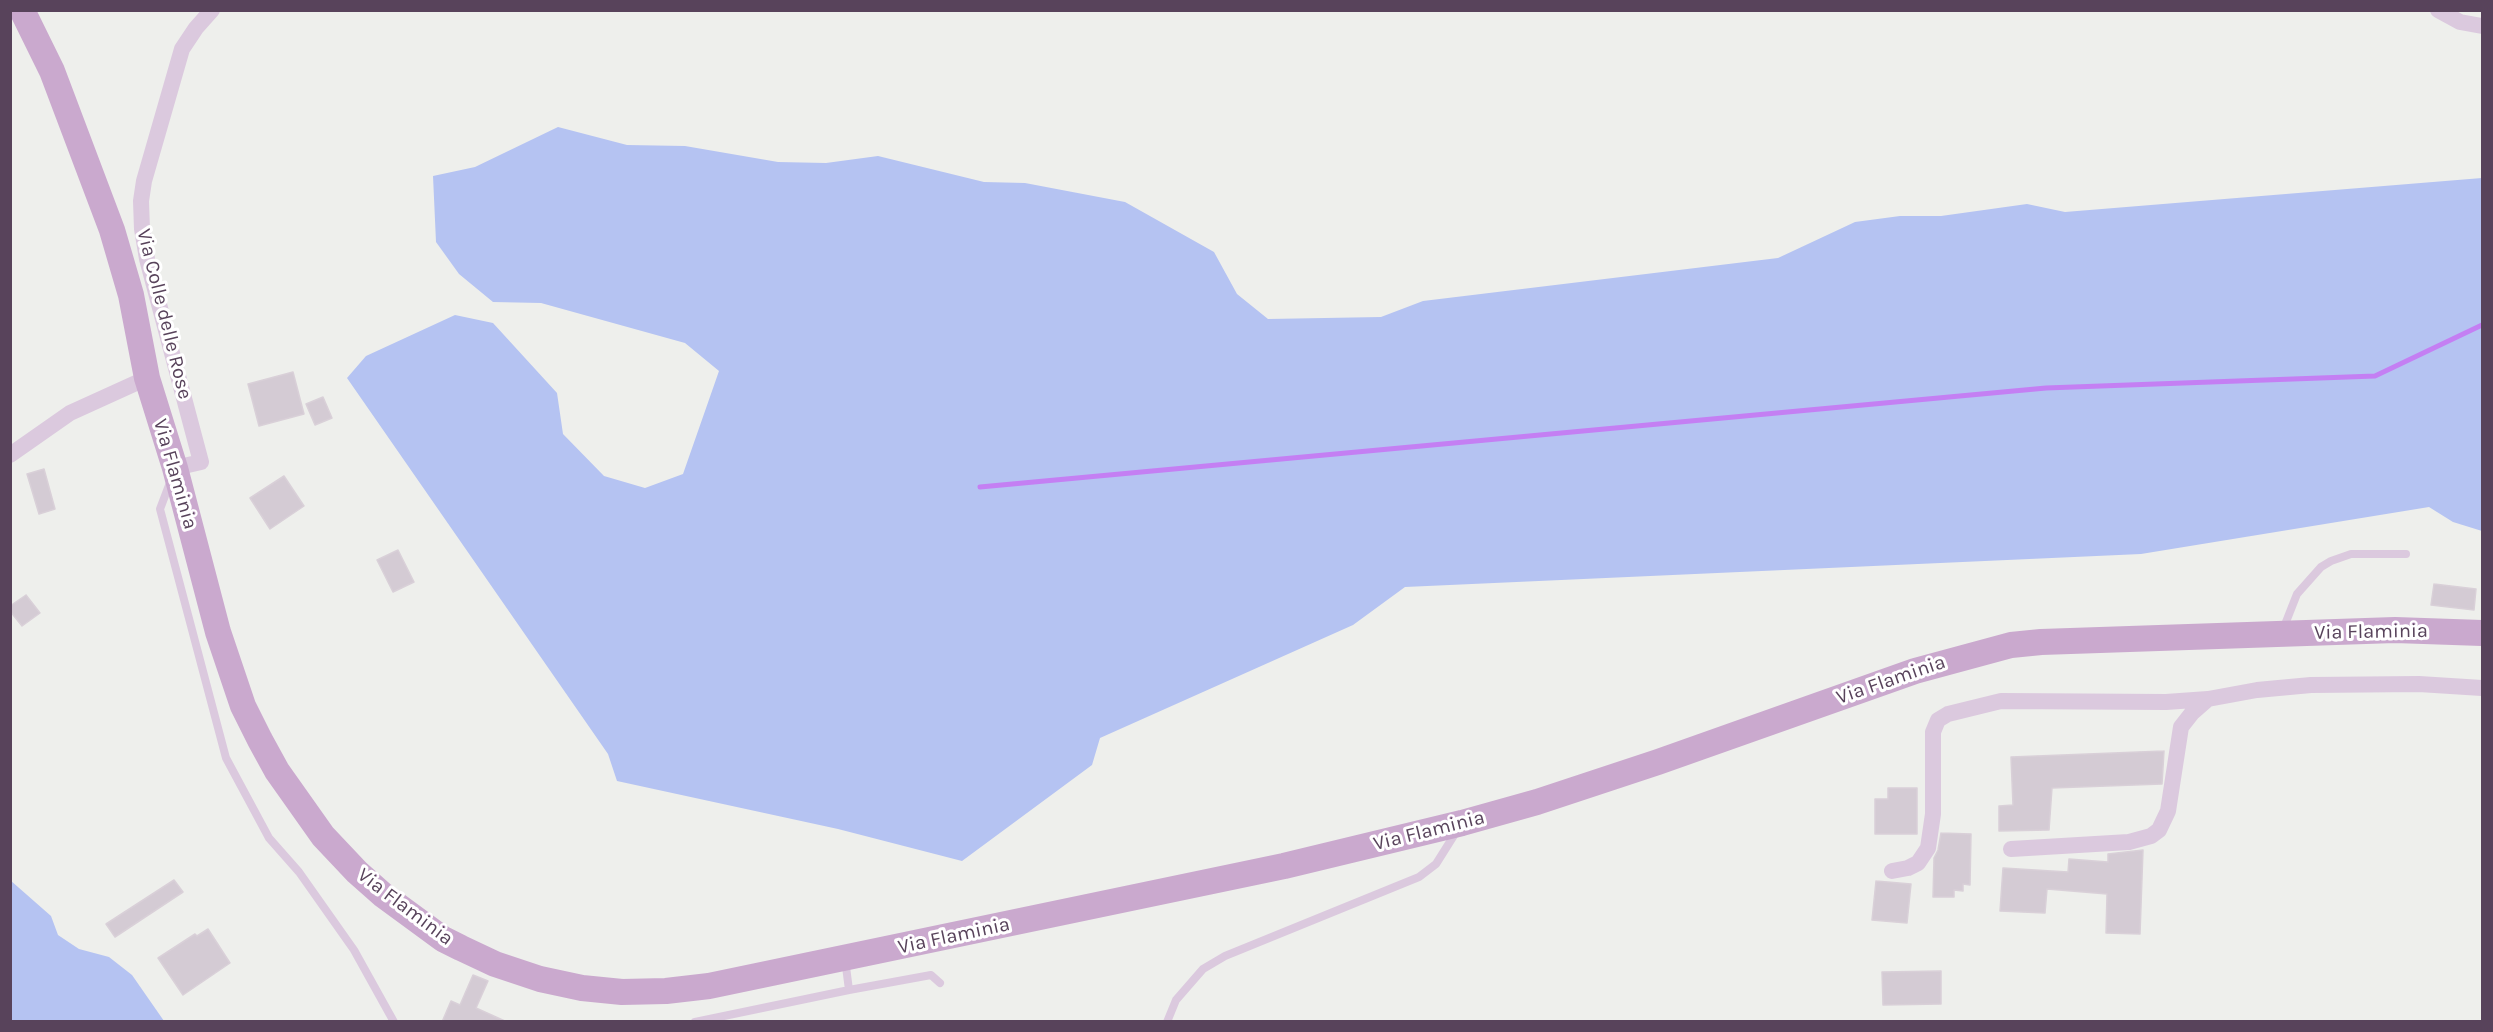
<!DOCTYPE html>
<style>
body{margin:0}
#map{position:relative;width:2493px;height:1032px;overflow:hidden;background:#eeefec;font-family:Karla,sans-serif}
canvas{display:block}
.frame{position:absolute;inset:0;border:12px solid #58435b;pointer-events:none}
</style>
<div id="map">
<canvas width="2493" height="1032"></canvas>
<div class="frame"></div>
</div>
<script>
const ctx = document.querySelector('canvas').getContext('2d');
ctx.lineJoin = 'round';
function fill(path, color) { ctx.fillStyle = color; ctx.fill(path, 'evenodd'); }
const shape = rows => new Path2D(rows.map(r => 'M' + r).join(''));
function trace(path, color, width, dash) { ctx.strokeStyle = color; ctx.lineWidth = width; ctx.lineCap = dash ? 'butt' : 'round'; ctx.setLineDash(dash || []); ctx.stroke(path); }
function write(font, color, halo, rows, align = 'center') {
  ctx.font = font + ' Karla,sans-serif'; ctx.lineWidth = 6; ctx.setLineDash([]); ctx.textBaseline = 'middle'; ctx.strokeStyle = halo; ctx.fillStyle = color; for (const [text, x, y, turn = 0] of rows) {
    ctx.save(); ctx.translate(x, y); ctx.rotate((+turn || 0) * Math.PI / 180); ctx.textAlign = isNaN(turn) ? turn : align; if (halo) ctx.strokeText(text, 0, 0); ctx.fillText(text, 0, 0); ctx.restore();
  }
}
const green = shape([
 [558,127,627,145,685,146,778,162,826,163,878,156,984,182,1025,183,1125,202,1214,252,1237,294,1268,319,1381,317,1423,301,1778,258,1855,222,1900,216,1941,216,2027,204,2065,212,2482,178,2482,531,2453,522,2429,507,2141,554,1405,587,1353,625,1100,738,1092,765,962,861,838,829,617,781,608,754,347,378,366,356,455,315,493,323,557,393,563,434,604,476,645,488,683,474,719,371,685,343,541,303,493,302,459,274,436,242,433,176,475,167],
 [10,880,51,916,58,935,79,949,109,957,132,975,164,1021,11,1021]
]);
const stream = shape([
 [980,487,2046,388,2375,376,2482,325]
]);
const building = shape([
 [293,372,304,414,259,426,248,384,293,372],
 [323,397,332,418,315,425,306,404,323,397],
 [44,469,55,509,39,514,27,474,44,469],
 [284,476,304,506,270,529,250,498,284,476],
 [398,550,414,582,393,592,377,560,398,550],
 [2434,584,2476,589,2474,610,2431,605,2434,584],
 [26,595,40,613,22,626,10,611,10,606,26,595],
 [2164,751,2162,784,2052,788,2049,830,1999,831,1999,806,2013,805,2011,757,2164,751],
 [1888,788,1917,788,1917,834,1875,834,1875,799,1888,799,1888,788],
 [1941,833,1971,834,1970,885,1963,884,1963,891,1954,890,1954,897,1933,897,1934,858,1938,850,1941,833],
 [2143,850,2140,934,2106,933,2107,894,2047,889,2045,913,2000,911,2003,868,2068,872,2069,859,2108,862,2108,854,2143,850],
 [174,880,183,892,115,937,106,924,174,880],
 [1876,881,1911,884,1907,923,1872,920,1876,881],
 [208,929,230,963,183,995,158,958,195,934,197,936,208,929],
 [1941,971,1941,1004,1883,1005,1882,972,1941,971],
 [473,975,488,981,476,1008,507,1022,442,1022,451,1001,460,1005,473,975]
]);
const service = shape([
 [171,480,160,509,226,758,269,838,299,872,354,950,394,1022],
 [2282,632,2297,594,2321,567,2331,561,2351,554,2406,554],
 [845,959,849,990,931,975,940,983],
 [695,1022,849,990],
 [1167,1022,1176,1000,1203,969,1225,956,1419,877,1436,864,1458,829]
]);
const minor = shape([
 [2438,10,2460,22,2482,26],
 [10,455,70,413,147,378],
 [175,468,201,462,147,259,142,229,141,201,144,181,182,49,196,28,212,10],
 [2011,849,2129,842,2151,836,2159,830,2168,811,2181,727,2192,713,2208,699],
 [1892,871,1908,868,1918,863,1928,848,1933,814,1933,732,1938,720,1948,714,2001,701,2166,702,2208,699,2257,690,2311,685,2419,684,2482,688]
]);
const primary = shape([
 [22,10,52,71,112,230,131,295,147,378,175,468,218,632,243,706,260,740,277,771,323,836,357,872,383,895,443,939,461,948,495,964,540,979,582,988,622,992,666,991,709,986,1284,866,1462,823,1537,802,1658,762,1915,671,2011,645,2041,642,2395,630,2482,633]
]);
const streetNames = [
 ["Via Colle delle Rose",164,314,76],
 ["Via Flaminia",175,474,74],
 ["Via Flaminia",2371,632,-1],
 ["Via Flaminia",1891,680,-19],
 ["Via Flaminia",1429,831,-14],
 ["Via Flaminia",405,907,37],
 ["Via Flaminia",954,936,-12]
];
fill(green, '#b5c3f2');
trace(stream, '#c47ff3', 5);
fill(building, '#d4cbd4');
trace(building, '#d9d0d8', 1.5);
trace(service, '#dbc9de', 8);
trace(minor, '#dbc9de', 16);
trace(primary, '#caa9ce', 26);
write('20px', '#58435b', '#fff', streetNames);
</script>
